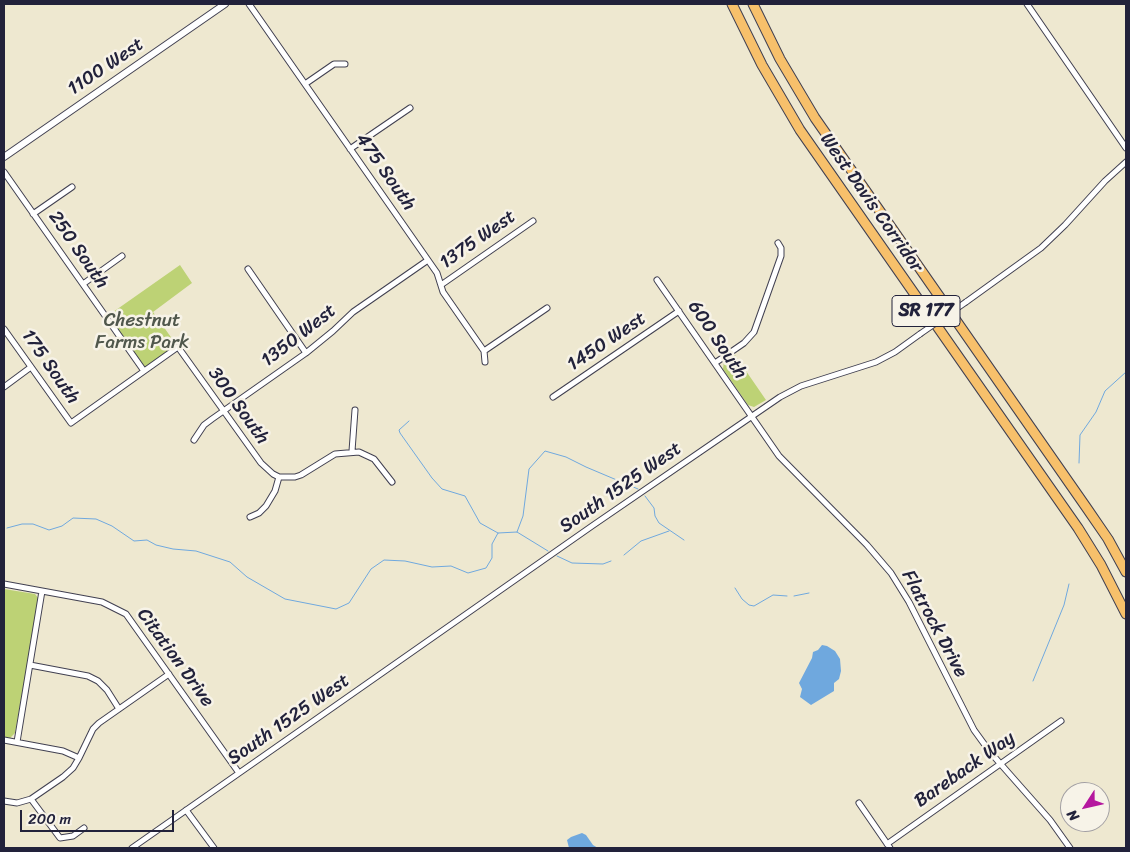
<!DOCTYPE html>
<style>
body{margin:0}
#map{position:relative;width:1130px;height:852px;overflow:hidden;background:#eee8d0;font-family:Sriracha,sans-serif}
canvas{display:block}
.frame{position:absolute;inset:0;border:5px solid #22223b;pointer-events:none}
.north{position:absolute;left:1060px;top:782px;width:50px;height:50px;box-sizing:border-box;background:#f7f3e8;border:1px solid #a29fa3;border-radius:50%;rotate:235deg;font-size:14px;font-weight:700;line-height:20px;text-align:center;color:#22223b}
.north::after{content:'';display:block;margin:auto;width:18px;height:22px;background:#b5179e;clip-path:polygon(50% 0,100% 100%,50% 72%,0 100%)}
.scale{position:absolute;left:20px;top:810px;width:154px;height:22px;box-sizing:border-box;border:2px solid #22223b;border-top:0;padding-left:6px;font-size:15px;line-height:18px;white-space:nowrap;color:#22223b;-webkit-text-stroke:4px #f7f3e8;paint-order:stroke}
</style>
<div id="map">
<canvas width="1130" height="852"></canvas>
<div class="frame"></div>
<div class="north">N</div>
<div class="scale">200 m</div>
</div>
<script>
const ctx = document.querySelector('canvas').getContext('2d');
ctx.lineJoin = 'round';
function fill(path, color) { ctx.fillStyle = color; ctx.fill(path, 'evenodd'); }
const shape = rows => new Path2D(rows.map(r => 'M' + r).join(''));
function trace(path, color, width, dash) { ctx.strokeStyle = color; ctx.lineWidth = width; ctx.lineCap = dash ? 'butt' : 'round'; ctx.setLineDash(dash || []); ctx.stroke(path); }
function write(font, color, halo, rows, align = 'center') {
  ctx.font = font + ' Sriracha,sans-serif'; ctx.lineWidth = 5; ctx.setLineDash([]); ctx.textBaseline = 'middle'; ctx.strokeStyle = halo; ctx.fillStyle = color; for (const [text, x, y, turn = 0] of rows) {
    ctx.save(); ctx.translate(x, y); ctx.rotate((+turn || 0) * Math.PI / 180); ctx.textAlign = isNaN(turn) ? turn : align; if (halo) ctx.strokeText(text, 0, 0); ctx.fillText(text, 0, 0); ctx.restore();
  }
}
const green = shape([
 [180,265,192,283,153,312,178,347,144,371,106,317],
 [735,355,766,400,754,407,748,405,723,369,724,361],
 [4,589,35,594,39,599,15,733,10,738,4,737]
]);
const water = shape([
 [822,645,827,646,835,651,840,659,841,671,839,679,834,683,834,691,811,705,800,697,802,689,799,683,812,658,813,652,818,650],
 [582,833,586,835,593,845,598,848,569,848,567,840,571,837]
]);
const stream = shape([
 [409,421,399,430,400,433,432,478,442,489,465,496,480,523,498,533],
 [1079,463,1080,435,1096,412,1105,391,1126,372],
 [645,496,654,508,655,516,659,523,684,540],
 [7,528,22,524,33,524,49,530,62,526,73,518,96,519,112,526,134,541,147,540,156,545,173,549,196,551,230,562,247,577,285,599,336,609,349,603,371,569,384,560,405,561,432,567,451,566,468,573,486,568,492,558,492,544,498,533,517,532,548,551],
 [517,532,523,516,529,469,545,451,566,457,586,467,638,489],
 [624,555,641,541,669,531],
 [557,556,572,563,603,564,611,561],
 [735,588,742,599,749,605,754,606,773,595,787,596],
 [794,596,809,593],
 [1033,681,1064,605,1069,584]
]);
const minor = shape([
 [249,4,437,273,443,292,484,351,485,362],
 [1027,4,1126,148],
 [305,84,334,64,345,64],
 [350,149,410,108],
 [4,172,144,371],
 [33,214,72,187],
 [248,269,306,353],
 [657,280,779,456,867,545,891,573,909,602,974,730,990,752,1050,820,1070,848],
 [83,284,122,256],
 [441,285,533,221],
 [966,302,1041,248,1065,225,1105,181,1126,162],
 [4,329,71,423,178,347,261,463,273,474,279,477,295,477,301,475,335,454,359,452,374,459,392,482],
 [484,351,547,308],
 [715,363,744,343,754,332,781,256,781,248,778,243],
 [4,387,31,367],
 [553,397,679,311],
 [194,440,204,425,212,419,306,353,333,331,353,312,428,260],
 [352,451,355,410],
 [250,517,259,513,266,506,275,491,279,477],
 [4,584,102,602,126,614,239,773],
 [30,665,88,676,98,681,107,690,119,709],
 [4,740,63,751,79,758],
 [17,742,42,591],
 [31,799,60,838,73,836,84,828],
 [4,801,17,803,31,799,63,777,73,768,79,758,93,729,99,723,169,674],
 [859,803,890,848],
 [186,810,214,848],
 [887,844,1061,721],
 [132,848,592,526,780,397,801,386,876,362,895,352,920,334]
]);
const tertiary = shape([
 [4,157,225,4]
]);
const motorway = shape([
 [732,4,762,65,800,130,1078,528,1101,565,1126,614],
 [753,4,780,59,815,118,1086,507,1108,539,1126,572]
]);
const minorBridge = shape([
 [920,334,966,302]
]);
const shields = [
 [926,311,68]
];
const shieldNames = [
 ["SR 177",926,311]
];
const streetNames = [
 ["1100 West",106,67,-34],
 ["475 South",385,172,55],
 ["West Davis Corridor",871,203,55],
 ["1375 West",478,240,-35],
 ["250 South",78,250,55],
 ["1350 West",299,336,-38],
 ["600 South",717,340,56],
 ["1450 West",607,342,-34],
 ["175 South",50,367,55],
 ["300 South",238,406,54],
 ["South 1525 West",621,488,-35],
 ["Flatrock Drive",934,624,62],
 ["Citation Drive",175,658,54],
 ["South 1525 West",289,720,-35],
 ["Bareback Way",965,770,-35]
];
const parkNames = [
 ["Chestnut",142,321],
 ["Farms Park",142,343]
];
fill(green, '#bdd275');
fill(water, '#6fa8de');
trace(stream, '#6fa8de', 1);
trace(minor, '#414051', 7);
trace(tertiary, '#414051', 8);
trace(motorway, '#414051', 11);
trace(minor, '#fff', 5);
trace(tertiary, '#fff', 6);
trace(motorway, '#f7c06b', 9);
trace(minorBridge, '#414051', 7, []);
trace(minorBridge, '#fff', 5);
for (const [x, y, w] of shields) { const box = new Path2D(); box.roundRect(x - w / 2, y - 15.5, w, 31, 4); ctx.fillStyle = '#f7f3e8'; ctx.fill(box); trace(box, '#22223b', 1); }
write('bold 18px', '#22223b', null, shieldNames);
write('19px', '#22223b', '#f7f3e8', streetNames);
write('19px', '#50574c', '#f7f3e8', parkNames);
</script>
